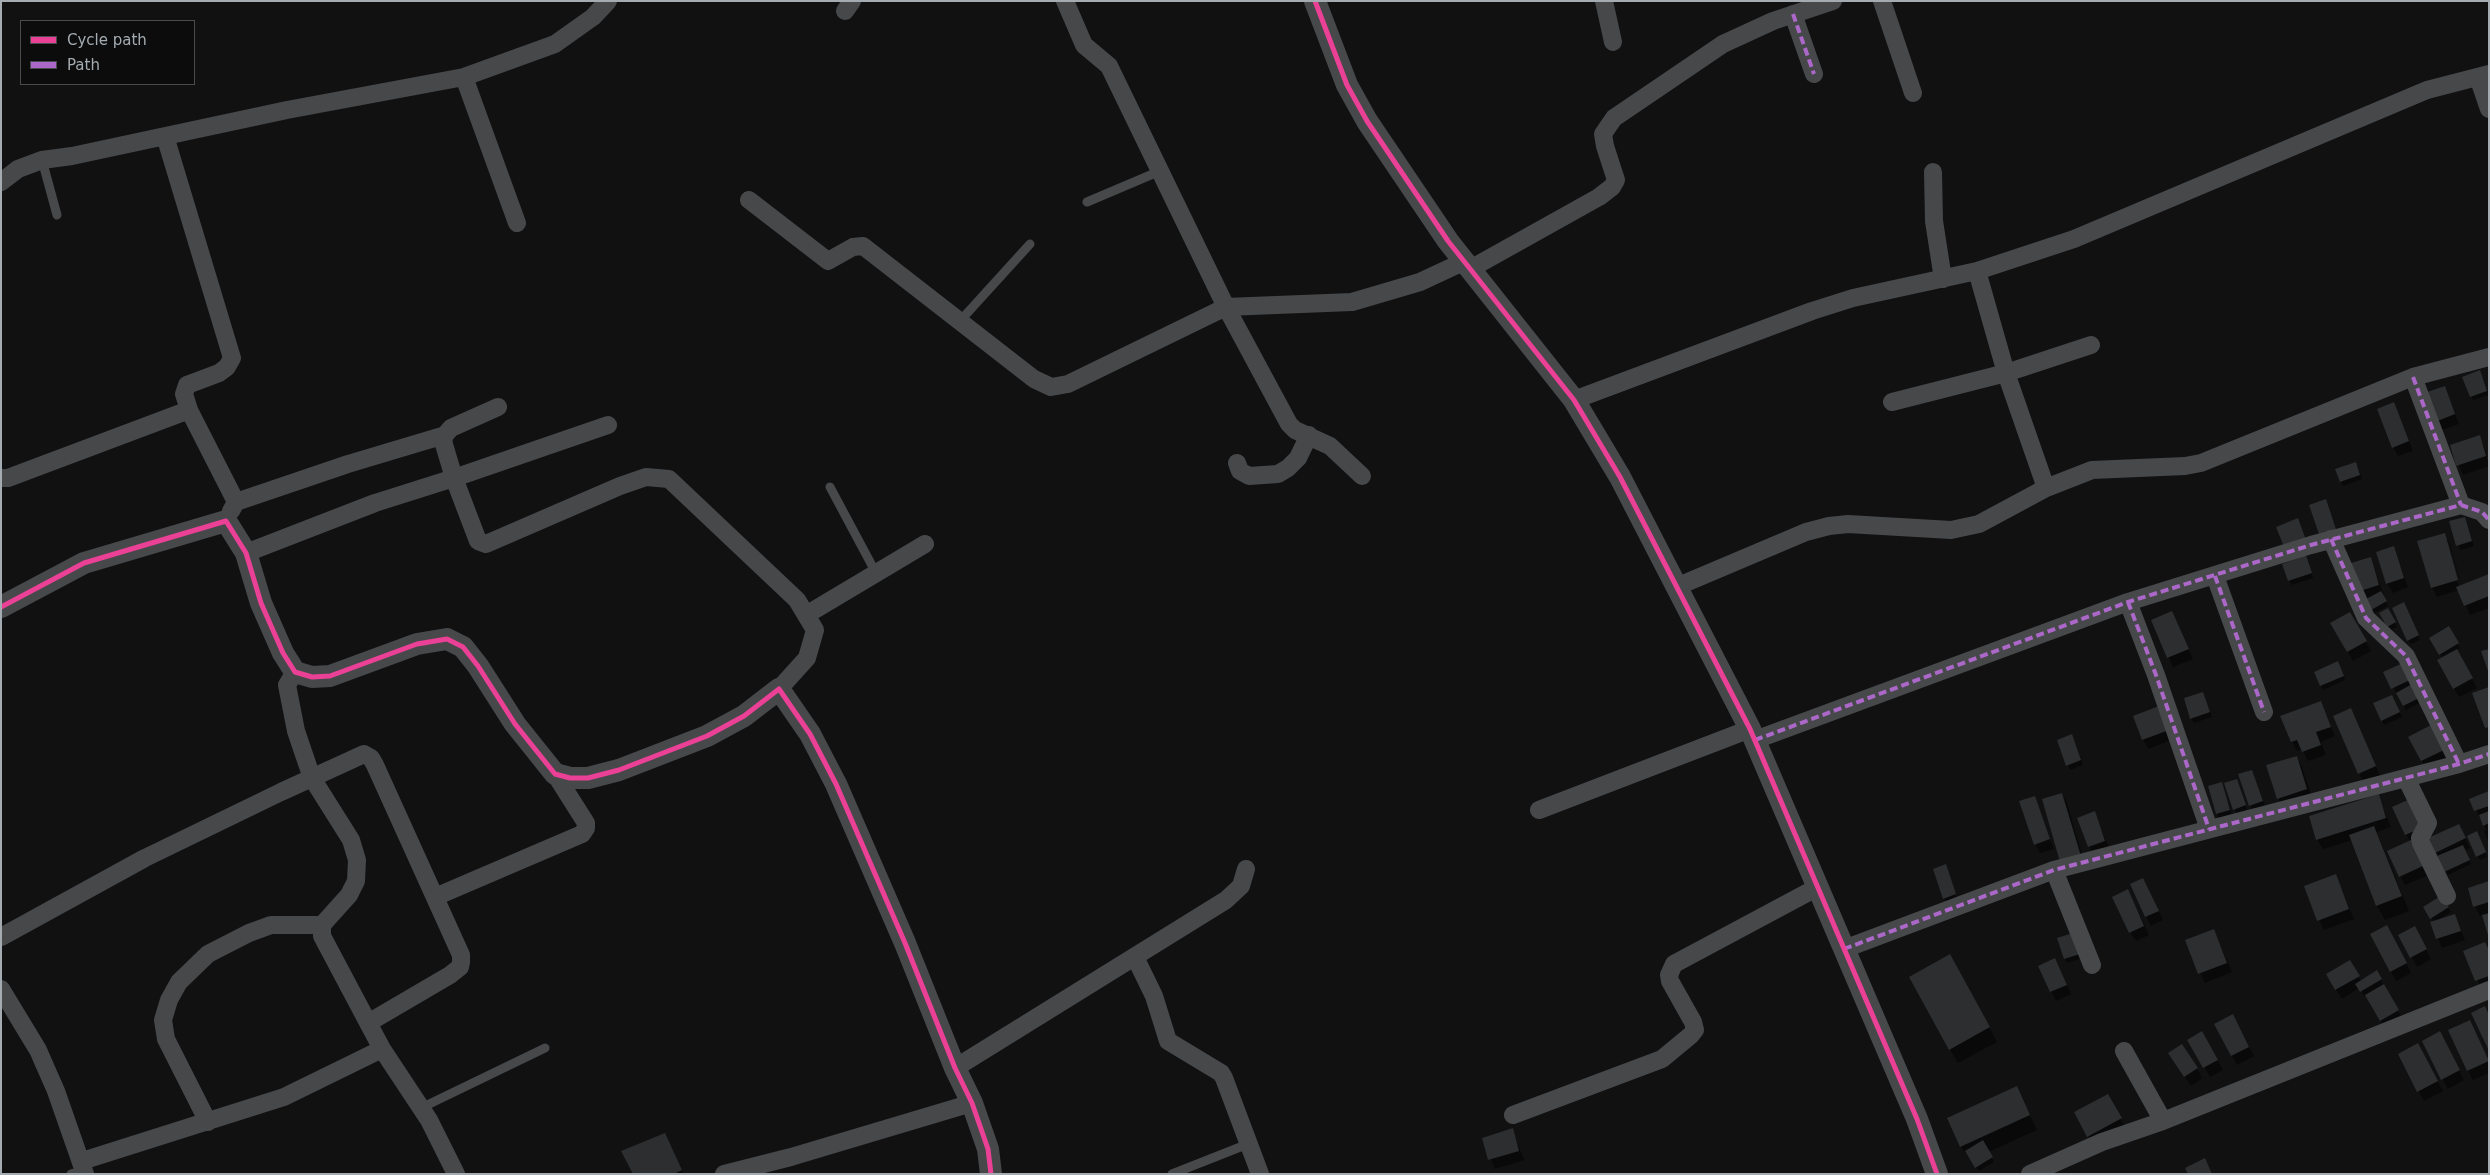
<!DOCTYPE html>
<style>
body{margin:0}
#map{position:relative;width:2490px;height:1175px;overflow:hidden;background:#111112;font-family:"DejaVu Sans",sans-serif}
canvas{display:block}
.frame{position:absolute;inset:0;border:2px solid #a4acb1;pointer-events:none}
.legend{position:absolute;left:20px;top:20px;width:175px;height:65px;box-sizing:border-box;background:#0c0c0d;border:1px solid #494c4f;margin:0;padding:6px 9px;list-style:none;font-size:15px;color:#a4acb1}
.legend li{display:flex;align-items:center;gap:10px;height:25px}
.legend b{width:25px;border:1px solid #494c4f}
</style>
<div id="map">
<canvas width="2490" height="1175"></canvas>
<div class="frame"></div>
<ul class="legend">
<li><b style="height:6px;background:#ea4096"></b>Cycle path</li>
<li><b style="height:6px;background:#ac68c9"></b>Path</li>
</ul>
</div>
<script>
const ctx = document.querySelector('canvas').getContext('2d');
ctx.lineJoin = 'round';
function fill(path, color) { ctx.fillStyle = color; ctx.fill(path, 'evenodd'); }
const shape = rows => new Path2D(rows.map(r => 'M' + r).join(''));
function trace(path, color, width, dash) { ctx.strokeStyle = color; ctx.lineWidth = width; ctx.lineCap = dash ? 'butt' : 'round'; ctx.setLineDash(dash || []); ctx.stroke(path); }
const shadow = shape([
 [2482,376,2489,395,2473,400,2471,396],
 [2444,387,2459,424,2441,430,2436,421],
 [2394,404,2413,451,2398,456,2393,447],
 [2479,437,2484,446,2489,466,2463,475,2451,446],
 [2358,467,2362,479,2343,486,2341,482],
 [2326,501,2341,541,2326,546],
 [2464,518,2474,546,2460,550,2451,522],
 [2444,535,2450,544,2462,587,2489,576,2489,608,2470,615,2459,590,2437,597,2432,588],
 [2446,543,2449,543,2461,585,2459,586],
 [2393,548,2408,587,2393,593,2387,583],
 [2370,558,2388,606,2375,613,2361,590],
 [2308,561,2313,578,2292,585,2289,580],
 [2406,608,2420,640,2411,644,2408,640],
 [2387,610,2397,627,2390,630,2381,614],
 [2172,613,2193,659,2173,667,2152,621],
 [2350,613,2371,651,2353,661,2332,624],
 [2448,628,2460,648,2456,650,2477,688,2459,697,2439,661,2443,659,2431,639],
 [2404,663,2421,702,2406,710,2385,672],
 [2340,667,2345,680,2323,690,2315,672],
 [2203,693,2212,717,2194,723,2191,718],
 [2394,700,2402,717,2384,725,2375,704],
 [2320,702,2335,736,2321,742,2326,755,2308,761,2302,749,2297,751,2292,742],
 [2159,707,2173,739,2149,749,2143,740],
 [2356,719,2380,776,2364,783,2359,773],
 [2436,736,2448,759,2427,770,2409,738],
 [2074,740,2083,765,2070,770,2058,741],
 [2297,757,2302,767,2312,798,2283,808,2278,798],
 [2252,771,2267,811,2255,815,2250,805],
 [2221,783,2232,814,2219,818,2217,813],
 [2239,785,2247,810,2237,813,2234,809],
 [2489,792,2489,843,2484,831,2486,830,2471,799],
 [2062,794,2067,803,2085,865,2061,862],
 [2378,796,2391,827,2377,832,2409,911,2385,920,2377,906,2352,840,2323,849,2317,839],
 [2034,797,2054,849,2040,853,2035,844],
 [2411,800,2429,875,2405,885,2400,876,2410,842,2394,808],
 [2094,813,2110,850,2094,856,2089,846],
 [2464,835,2470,848,2465,851,2471,864,2448,875,2436,852],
 [2479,837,2487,857,2480,860,2477,856],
 [1946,866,1957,899,1947,902,1944,898],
 [2335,875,2354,919,2324,930,2305,887],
 [2489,883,2489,933,2483,915,2480,916,2475,906],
 [2148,889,2163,920,2151,926,2146,916],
 [2441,896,2451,912,2438,920,2454,915,2465,940,2442,948,2431,923,2434,922,2425,907],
 [2132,900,2149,935,2136,941,2130,932],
 [2214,931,2232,972,2205,983,2187,941],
 [2372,935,2392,936,2411,973,2396,981],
 [2400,936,2420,937,2431,959,2417,967],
 [2078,937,2085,957,2067,963,2065,959],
 [2489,950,2489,987,2482,990,2465,952],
 [2350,961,2361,981,2376,972,2403,1020,2386,1030,2366,995,2364,996,2359,988,2342,999,2327,975],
 [2039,966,2060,969,2071,994,2056,1001],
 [1958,970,1997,1042,1958,1063,1950,1049],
 [2470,1021,2489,1060,2489,1073,2473,1080,2468,1071],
 [2216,1025,2237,1025,2254,1056,2237,1065],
 [2202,1033,2223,1070,2210,1077,2189,1040],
 [2423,1042,2445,1042,2464,1080,2448,1089],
 [2399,1054,2423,1054,2443,1091,2424,1101],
 [2175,1062,2197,1068,2202,1078,2191,1086],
 [2016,1087,2037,1130,1988,1152,1994,1162,1979,1171,1961,1147,1948,1119],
 [2113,1105,2126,1128,2094,1146,2076,1113],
 [1512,1130,1524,1160,1495,1169,1483,1139],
 [664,1134,684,1174,634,1174]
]);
const building = shape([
 [2480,370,2487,391,2470,397,2462,377],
 [2445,386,2455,414,2435,422,2424,393],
 [2394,402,2409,441,2392,448,2377,409],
 [2480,435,2486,456,2456,466,2450,445],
 [2356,462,2360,475,2340,482,2335,469],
 [2326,499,2337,532,2320,537,2309,505],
 [2465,517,2472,541,2456,546,2449,521],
 [2298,518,2306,540,2285,549,2276,527],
 [2445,533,2458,580,2431,588,2417,541],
 [2394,546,2404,578,2386,584,2376,552],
 [2306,555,2312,573,2288,581,2282,564],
 [2371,557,2379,585,2360,591,2351,563],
 [2489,574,2489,596,2464,606,2456,587],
 [2381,591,2387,601,2371,610,2366,599],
 [2404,602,2419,635,2407,641,2392,608],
 [2388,608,2396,622,2387,627,2379,613],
 [2172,611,2189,649,2167,658,2151,620],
 [2350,612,2367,641,2347,652,2330,623],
 [2449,626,2459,643,2439,655,2429,638],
 [2457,649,2473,678,2453,689,2437,660],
 [2489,649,2489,671,2488,671,2481,651],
 [2338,661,2344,676,2320,686,2314,672],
 [2405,662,2412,679,2391,689,2383,672],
 [2412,684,2419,698,2403,706,2396,693],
 [2489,687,2489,727,2485,728,2472,693],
 [2203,692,2210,712,2190,719,2184,698],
 [2392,695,2400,712,2381,721,2373,703],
 [2321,701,2331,727,2316,732,2321,745,2302,752,2297,740,2291,742,2280,716],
 [2159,706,2169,730,2142,740,2133,716],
 [2351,708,2376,766,2358,774,2333,716],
 [2431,725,2444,750,2421,761,2408,737],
 [2072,734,2081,760,2066,766,2057,740],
 [2297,756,2307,789,2277,799,2266,765],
 [2252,770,2263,801,2249,806,2238,774],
 [2237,779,2246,805,2233,810,2224,783],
 [2222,782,2230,810,2216,814,2208,786],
 [2489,791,2489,806,2474,811,2469,799],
 [2062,793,2081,856,2060,862,2042,799],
 [2379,794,2386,818,2316,840,2309,816],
 [2035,796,2050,839,2034,845,2019,801],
 [2412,798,2424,827,2405,835,2392,807],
 [2095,811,2105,841,2088,847,2077,818],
 [2489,811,2489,823,2483,826,2479,815],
 [2459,824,2466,838,2435,853,2428,838],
 [2374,826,2402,896,2376,906,2349,835],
 [2477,831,2486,852,2476,857,2467,836],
 [2413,839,2425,865,2399,877,2387,851],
 [2463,845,2470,860,2444,872,2437,856],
 [1946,864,1956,894,1943,899,1933,869],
 [2336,874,2349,909,2317,921,2304,886],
 [2143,878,2159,911,2145,917,2130,884],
 [2489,881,2489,902,2473,907,2468,888],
 [2128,889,2144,926,2129,933,2112,897],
 [2442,895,2449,907,2430,919,2423,907],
 [2489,913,2489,935,2488,935,2482,915],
 [2455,914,2461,931,2436,939,2430,922],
 [2387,925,2407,963,2390,972,2370,934],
 [2415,926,2427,949,2410,958,2398,935],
 [2214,929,2227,963,2198,974,2185,940],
 [2076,932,2083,953,2064,959,2057,938],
 [2485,942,2489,950,2489,976,2475,981,2463,951],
 [1950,954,1990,1027,1949,1050,1909,977],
 [2055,958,2067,985,2050,992,2038,966],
 [2350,960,2360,976,2335,990,2326,974],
 [2377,970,2382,979,2360,992,2355,984],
 [2384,984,2399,1010,2380,1021,2365,995],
 [2485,1006,2489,1015,2489,1051,2471,1013],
 [2233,1014,2249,1047,2231,1056,2214,1024],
 [2470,1020,2489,1061,2467,1071,2448,1030],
 [2202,1031,2218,1060,2203,1068,2187,1040],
 [2440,1031,2460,1070,2441,1080,2422,1041],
 [2418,1043,2438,1081,2417,1092,2398,1054],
 [2182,1044,2198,1068,2184,1077,2168,1053],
 [2017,1086,2030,1115,1960,1147,1947,1118],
 [2108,1094,2122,1118,2087,1137,2074,1112],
 [1513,1128,1519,1151,1488,1160,1482,1138],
 [665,1133,682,1170,674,1174,633,1174,621,1151],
 [1983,1140,1993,1157,1975,1168,1965,1151],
 [2205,1158,2212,1174,2188,1174,2185,1168]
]);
const service = shape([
 [42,160,57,215],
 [1087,202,1160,171],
 [960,321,1030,244],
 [830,487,876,573],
 [421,1108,545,1048],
 [71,1174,84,1170],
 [1172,1174,1248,1144]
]);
const minor = shape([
 [1065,1,1084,45,1109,66,1226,307,1289,424,1295,430,1330,446,1362,476],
 [1604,1,1613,42],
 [1882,1,1913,93],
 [845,11,852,1],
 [1793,14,1814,74],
 [464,77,517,223],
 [2478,77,2489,109],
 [165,136,232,358,227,367,219,373,187,385,184,394,189,410,236,502],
 [1933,172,1934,221,1943,279],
 [1,182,18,169,42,160,72,156,287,110,464,77,555,44,593,17,608,1],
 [749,200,828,261,853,247,863,246,1034,379,1051,387,1068,384,1226,307,1352,302,1420,282,1465,261],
 [1470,269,1599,197,1612,187,1616,180,1605,146,1603,134,1614,118,1723,44,1773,21,1833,1],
 [1977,271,2006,373,2046,488],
 [2413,377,2461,505],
 [1574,400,1812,311,1853,298,1977,271,2074,239,2427,90,2489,74],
 [1892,402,2006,373,2091,345],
 [498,407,451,428,445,435,443,441,454,478,478,541,486,544,620,486,646,477,669,479,797,600,815,630,807,658,779,689],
 [1237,463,1240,471,1249,476,1278,474,1288,468,1298,458,1309,435],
 [1,478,8,478,189,410],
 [231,511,236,502,348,464,445,435],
 [2331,539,2366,618,2406,656,2459,764],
 [246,553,375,503,454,478,608,425],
 [2215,576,2264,712],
 [1676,587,1806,532,1829,526,1848,524,1951,530,1979,524,2046,488,2092,470,2185,466,2201,463,2413,377,2489,357],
 [2128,602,2156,675,2209,829],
 [806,615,925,544],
 [295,672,287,685,296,731,312,778,351,840,357,860,356,881,349,895,322,925,322,936,382,1049,429,1120,456,1174],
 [1755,740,2128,602,2311,545,2461,505,2482,512,2489,520],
 [2406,778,2428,823,2420,838,2421,843,2447,896],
 [1539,810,1750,729],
 [2054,870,2092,965],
 [435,897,582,834,586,828,586,823,555,774],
 [1,937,145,858,281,792,364,754,371,758,375,765,461,955,461,962,460,967,450,975,368,1023],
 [1844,949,2054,870,2459,764,2489,754],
 [1135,957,1154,996,1168,1041,1221,1073,1224,1078,1260,1174],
 [1,989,38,1050,56,1091,85,1174],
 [2124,1051,2163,1121],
 [955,1068,1226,900,1241,886,1246,869],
 [1513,1115,1662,1059,1691,1035,1695,1030,1693,1022,1670,981,1669,975,1674,964,1818,887],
 [208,1122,166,1039,163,1020,169,1000,179,982,208,954,249,933,271,925,322,925],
 [82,1161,284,1097,382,1049],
 [724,1174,791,1157,972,1103],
 [2030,1174,2102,1142,2163,1121,2489,990]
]);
const tertiary = shape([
 [1315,1,1347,85,1367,121,1448,241,1574,400,1620,477,1750,729,1917,1119,1937,1174],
 [1,607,84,563,226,521,246,553,261,603,283,653,295,672,312,677,330,676,417,644,447,639,463,647,478,666,515,724,555,774,570,778,588,778,619,770,707,736,744,716,779,689,810,734,836,784,905,943,955,1068,972,1103,988,1149,991,1174]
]);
const quiet = shape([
 [1793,14,1814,74],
 [2413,377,2461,505],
 [2331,539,2366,618,2406,656,2459,764],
 [2215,576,2264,712],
 [2128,602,2156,675,2209,829],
 [1755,740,2128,602,2311,545,2461,505,2482,512,2489,520],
 [1844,949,2054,870,2459,764,2489,754]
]);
const cycleway = shape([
 [1315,1,1347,85,1367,121,1448,241,1574,400,1620,477,1750,729,1917,1119,1937,1174],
 [1,607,84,563,226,521,246,553,261,603,283,653,295,672,312,677,330,676,417,644,447,639,463,647,478,666,515,724,555,774,570,778,588,778,619,770,707,736,744,716,779,689,810,734,836,784,905,943,955,1068,972,1103,988,1149,991,1174]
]);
fill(shadow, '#0007');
fill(building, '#2d2e2f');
trace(service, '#46484a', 9);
trace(minor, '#46484a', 18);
trace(tertiary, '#46484a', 22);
trace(quiet, '#ac68c9', 4, [8, 4]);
trace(cycleway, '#ea4096', 5);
</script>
